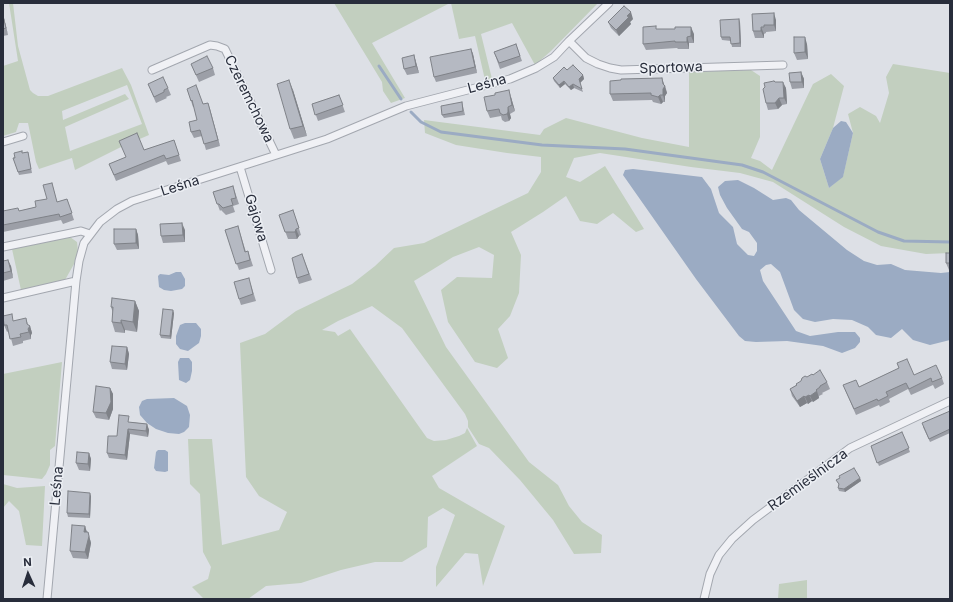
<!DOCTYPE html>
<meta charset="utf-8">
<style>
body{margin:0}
#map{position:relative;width:953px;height:602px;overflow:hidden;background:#dde0e6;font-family:Inter,sans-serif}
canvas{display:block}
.frame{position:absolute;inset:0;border:4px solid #282d3b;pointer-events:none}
.north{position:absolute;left:8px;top:554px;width:40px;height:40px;-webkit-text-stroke:3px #eceff4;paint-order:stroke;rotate:357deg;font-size:11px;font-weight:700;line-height:16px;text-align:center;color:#282d3b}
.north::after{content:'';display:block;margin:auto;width:14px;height:18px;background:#282d3b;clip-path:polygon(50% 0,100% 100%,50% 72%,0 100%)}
</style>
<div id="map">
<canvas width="953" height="602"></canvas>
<div class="frame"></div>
<div class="north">N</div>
</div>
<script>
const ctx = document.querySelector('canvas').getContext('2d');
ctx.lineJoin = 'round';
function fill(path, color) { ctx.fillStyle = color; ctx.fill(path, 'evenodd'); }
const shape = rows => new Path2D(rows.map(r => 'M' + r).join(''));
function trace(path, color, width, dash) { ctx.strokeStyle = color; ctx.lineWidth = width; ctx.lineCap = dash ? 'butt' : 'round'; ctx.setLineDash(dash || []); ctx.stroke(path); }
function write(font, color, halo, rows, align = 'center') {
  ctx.font = font + ' Inter,sans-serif'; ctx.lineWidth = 3; ctx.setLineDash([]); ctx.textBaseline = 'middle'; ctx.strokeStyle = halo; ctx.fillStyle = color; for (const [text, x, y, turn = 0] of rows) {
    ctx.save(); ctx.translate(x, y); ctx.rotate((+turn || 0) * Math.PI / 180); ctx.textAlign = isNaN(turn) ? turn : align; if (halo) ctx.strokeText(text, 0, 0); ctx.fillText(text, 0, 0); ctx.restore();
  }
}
const green = shape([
 [9,3,13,3,18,46,30,90,33,93,38,96,48,96,122,68,131,85,149,135,121,147,75,170,72,158,39,169,36,162,28,123,19,123,16,132,3,136,3,66,18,61],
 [127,85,142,124,70,151,65,127,129,99,125,94,63,120,62,111],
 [334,3,450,3,372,43,405,98,391,103,383,91,382,82],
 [451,3,598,3,551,51,535,65,512,23,481,34,492,79,485,80,475,36,459,39],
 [893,64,950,73,950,253,926,254,881,246,844,227,773,182,740,173,691,167,600,153,574,158,566,177,580,182,605,166,644,229,636,232,613,213,597,224,580,221,566,196,543,212,511,232,521,255,519,293,510,316,498,329,508,358,497,368,475,362,448,322,441,290,457,277,492,278,494,255,479,247,453,257,414,281,446,347,529,462,558,485,569,506,582,522,602,535,601,553,574,554,553,520,520,480,489,448,479,444,468,427,468,421,465,414,402,328,372,306,338,321,322,330,335,332,338,336,350,329,427,438,434,441,446,440,459,436,465,433,467,428,477,446,432,476,439,488,505,526,483,586,478,554,465,553,436,587,436,567,455,515,443,508,428,517,427,547,402,562,375,562,341,570,301,583,266,586,248,599,204,599,192,587,208,579,211,567,203,552,200,494,190,484,188,439,212,439,222,545,279,530,287,512,259,496,246,477,240,343,265,334,296,311,352,284,375,266,394,248,424,243,528,193,541,172,541,157,507,153,456,145,425,133,424,120,540,135,544,129,566,118,642,138,689,147,689,72,751,70,760,76,760,137,751,158,760,161,772,170,813,84,831,74,844,86,833,128,820,159,829,188,843,176,853,133,848,114,860,107,876,116,880,123,889,93,886,77],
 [70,237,77,242,78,251,74,264,65,280,21,290,12,249],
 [62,362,55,446,50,450,50,465,46,474,42,479,3,475,3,374],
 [3,484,17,488,45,486,42,546,26,545,19,511,9,501,3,508],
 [807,580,807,599,778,599,779,584]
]);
const water = shape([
 [841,121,846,122,853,133,843,177,829,188,820,159,833,128],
 [633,169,702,177,711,189,719,213,733,227,737,244,748,255,754,256,757,251,757,243,749,232,742,229,727,208,720,195,718,187,725,181,738,180,754,188,773,200,786,198,791,200,799,210,847,250,864,261,877,265,891,264,905,270,941,273,950,272,950,340,930,345,913,340,902,329,891,338,876,335,868,327,852,320,833,319,815,322,803,319,794,310,780,272,771,264,766,265,760,270,763,281,796,331,810,336,838,332,855,332,860,338,860,342,855,348,842,353,823,346,787,341,756,342,745,341,739,336,696,279,623,175,625,170],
 [176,272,181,272,185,279,185,286,182,289,171,291,164,290,159,287,158,276,160,274,169,275],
 [185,323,196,323,201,329,201,336,199,343,188,351,180,349,176,344,176,336,180,325],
 [180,358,189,358,192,362,192,371,190,380,186,383,179,380,178,362],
 [174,398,187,406,190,415,189,427,184,432,179,434,168,433,156,429,147,423,140,415,139,407,142,401,147,399],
 [158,450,165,450,168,452,168,471,165,472,156,471,154,468,156,452]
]);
const stream = shape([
 [379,66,401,99],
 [411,112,421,122,441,132,542,145,625,149,742,165,763,172,878,232,904,241,950,242]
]);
const street = shape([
 [569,41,586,58,598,64,610,68,621,70,783,65],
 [152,70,210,45,217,46,225,49,276,155],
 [3,142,23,136],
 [240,167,271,270],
 [3,247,81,231,90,234],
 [3,298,76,281],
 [47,599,76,281,79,261,84,243,100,222,117,209,132,201,327,139,406,106,510,79,536,68,554,57,569,41,609,3],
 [704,599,710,574,719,555,732,539,753,520,850,448,950,401]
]);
const wall = shape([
 [3,14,8,35,3,36],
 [752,14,776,20,776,31,766,32,766,33,764,34,764,38,755,38,753,31],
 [633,19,630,22,631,24,619,36,611,28,608,22],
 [740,22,741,47,732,47,731,41,722,40,721,37],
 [657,29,694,34,694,43,689,43,689,49,678,49,677,48,646,50,643,44],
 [516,44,522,61,500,69,494,52],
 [807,44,808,59,797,60,794,53],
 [471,49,473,54,477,73,436,82,434,77],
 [414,55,416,62,419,73,407,75,404,69],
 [191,64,213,68,215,75,199,82],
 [567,70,583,75,584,79,580,83,583,92,574,88,571,90,565,84,560,88,554,81,553,78],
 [801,72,804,79,804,88,792,89,790,82],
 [775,82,786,88,787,104,782,105,778,109,768,110,766,103],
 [148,84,168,88,171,95,166,97,167,98,156,103],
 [665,85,667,93,665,96,665,102,663,102,661,104,653,102,652,100,613,101,610,94],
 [187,89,203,104,208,103,220,146,206,150,202,136,194,138,191,132,197,120,194,107,193,107],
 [293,90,307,136,294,139,290,129],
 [339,95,345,112,318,121,312,104],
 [511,97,515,111,510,114,511,118,509,121,505,122,502,120,501,116,490,118,487,111],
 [462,102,465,115,444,118,442,115],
 [174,140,181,161,168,165,166,161,116,181,109,164,144,150],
 [28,152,32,173,19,175,13,158,23,153],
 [52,183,57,202,67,199,74,220,63,224,61,220,3,232,3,211,19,211,36,207,47,199],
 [233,186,239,204,233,206,235,212,226,215,221,210,220,211,213,192],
 [293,210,301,235,299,236,297,239,288,239,279,215],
 [238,226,246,252,248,251,253,266,239,270,225,230],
 [136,229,138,235,139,249,117,250,114,244],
 [185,230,185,242,163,243,161,236],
 [950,253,950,270,949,270,946,263],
 [302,254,312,280,299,284,297,278],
 [3,261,11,266,13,278,3,281],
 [251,285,256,301,241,305,239,299],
 [135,301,139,311,137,332,125,330,125,333,115,332,112,322,113,313,111,307],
 [174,313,171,339,161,338,160,335],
 [14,321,30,326,32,333,31,335,31,339,23,341,23,343,13,346,9,331,7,332,4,325],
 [127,347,129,354,127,370,112,369,110,362],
 [897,363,914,375,942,378,944,384,935,389,933,385,911,395,908,389,889,399,890,402,880,407,879,405,856,415,843,385,859,387,899,368],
 [813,375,827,382,830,389,822,393,823,394,819,396,819,398,813,402,812,401,808,404,807,403,800,407,792,396,790,389],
 [110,388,113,394,113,409,109,420,96,418,93,412],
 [950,411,950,433,930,442,923,427],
 [131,422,147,424,149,430,148,437,130,434,127,460,109,458,107,453,117,436],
 [902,432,910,452,879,466,871,446],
 [89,453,91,459,90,471,79,470,76,463],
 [860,478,861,481,845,492,839,491,838,488,839,485,836,480],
 [91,496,90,518,68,517,67,513],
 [85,526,87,532,88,532,91,543,88,559,73,558,70,551]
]);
const shadedWall = shape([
 [631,12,633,19,630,22,631,24,619,36,616,30,627,16],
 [774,13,776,20,776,31,774,25],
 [3,14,8,35,6,28,3,16],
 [739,19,740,22,741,47,740,43],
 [691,27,694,34,694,43,691,36],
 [761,27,764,34,764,38,761,31],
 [687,37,689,43,689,49,687,42],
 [805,37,807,44,808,59,805,52],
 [471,49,473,54,477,73,475,67],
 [414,55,416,62,419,73,416,66],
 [801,72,804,79,804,88,802,82],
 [583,75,584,79,580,83,579,79],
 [662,78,667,93,665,96,665,102,663,95],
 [289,80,293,90,307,136,303,126],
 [564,81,565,84,560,88,559,85],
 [783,82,786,88,787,104,784,98],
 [573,84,574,88,571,90,569,87],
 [509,90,515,111,512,105],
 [660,95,663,102,661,104,658,97],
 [779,98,782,105,778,109,775,103],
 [208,103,210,109,220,146,218,140],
 [508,107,511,118,509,121,507,114],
 [182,223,185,230,185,242,183,235],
 [136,229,138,235,139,249,136,243],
 [296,229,299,236,297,239,295,232],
 [8,260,11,266,13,278,11,271],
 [135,301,139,311,137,332,133,322],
 [173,310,174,313,171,339,170,336],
 [26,318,28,325,30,326,32,333,31,335,31,339,29,332],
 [121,320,125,330,125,333,121,323],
 [127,347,129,354,127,370,125,364],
 [110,388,113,394,113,409,109,420,106,413],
 [817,391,819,398,813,402,810,396],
 [809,395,812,401,808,404,805,397],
 [804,396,807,403,800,407,797,401],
 [147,424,149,430,148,437,146,431],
 [128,429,130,434,127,460,125,455],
 [89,453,91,459,90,471,88,464],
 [860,478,861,481,845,492,844,489],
 [90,493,91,496,90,518,89,514],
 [85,526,87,533,84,532],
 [88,532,91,543,88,559,85,552]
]);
const building = shape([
 [624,6,631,12,627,16,629,17,616,30,608,22,624,6],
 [774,13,774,25,764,25,764,27,761,27,761,31,753,31,752,14,774,13],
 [3,16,6,28,3,29,3,16],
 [739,19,740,43,731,44,730,37,721,37,720,20,739,19],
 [656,26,656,29,675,29,675,27,691,27,691,36,687,37,687,42,675,42,675,41,643,44,643,27,656,26],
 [794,37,805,37,805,52,794,53,794,37],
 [516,44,520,56,499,63,494,52,516,44],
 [471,49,475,67,434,77,430,57,471,49],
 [414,55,416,66,404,69,402,58,414,55],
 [207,56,213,68,196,75,191,64,207,56],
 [573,65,583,75,579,79,582,89,573,84,569,87,564,81,559,85,553,78,564,67,567,70,573,65],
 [801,72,802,82,790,82,789,73,801,72],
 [163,77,168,88,164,90,164,92,154,97,148,84,163,77],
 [662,78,663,84,665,86,663,89,663,95,660,95,658,97,651,95,651,93,610,94,610,81,621,80,621,79,662,78],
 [289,80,303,126,290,129,277,84,289,80],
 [774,81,775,82,783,82,784,98,779,98,775,103,766,103,763,89,765,87,764,83,774,81],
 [196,85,203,104,208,103,218,140,204,144,200,130,191,132,189,122,197,120,192,100,191,101,187,89,196,85],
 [509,90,512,105,508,107,508,112,507,114,503,115,500,113,499,109,487,111,484,97,495,95,495,93,509,90],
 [339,95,343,105,315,115,312,104,339,95],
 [462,102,463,111,442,115,441,106,462,102],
 [137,133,144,150,174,140,179,155,166,159,164,155,114,175,109,164,126,157,119,141,137,133],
 [22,151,22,153,28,152,31,169,18,172,13,158,15,158,14,153,22,151],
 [52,183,57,202,67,199,72,213,60,217,59,214,3,225,3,211,18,208,19,211,36,207,35,201,47,199,43,185,52,183],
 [233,186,236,198,231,199,233,205,223,208,219,204,217,204,213,192,233,186],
 [293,210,299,228,296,229,295,232,285,232,279,215,293,210],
 [182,223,183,235,161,236,160,224,182,223],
 [238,226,245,252,248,251,250,260,236,264,225,230,238,226],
 [114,229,136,229,136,243,114,244,114,229],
 [946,253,950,253,950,263,946,263,946,253],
 [302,254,309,274,297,278,292,258,302,254],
 [8,260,11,271,3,273,3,261,8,260],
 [249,278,253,294,239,299,234,282,249,278],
 [112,298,135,301,133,322,121,320,121,323,112,322,113,307,111,307,112,298],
 [163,309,173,310,170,336,160,335,163,309],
 [12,314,13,321,26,318,27,324,30,326,28,329,29,332,20,334,21,337,10,339,7,325,4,325,3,316,12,314],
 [112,346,127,347,125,364,110,362,112,346],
 [907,359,914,375,936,365,942,378,932,382,931,378,909,389,906,383,886,392,888,396,878,401,877,399,854,409,843,385,856,380,859,387,899,368,897,363,907,359],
 [820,370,827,382,820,386,820,387,816,390,817,391,810,396,809,395,805,397,804,396,797,401,790,389,797,385,796,384,801,381,802,378,805,376,807,377,812,374,813,375,820,370],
 [96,386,110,388,111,402,106,413,93,412,96,386],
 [950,411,950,429,929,439,922,423,950,411],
 [119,415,129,416,128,422,147,424,146,431,128,429,125,455,107,453,108,436,117,436,119,415],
 [902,432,909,448,877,463,871,446,902,432],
 [77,452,89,453,88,464,76,463,77,452],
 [854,468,860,478,844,489,838,488,839,484,836,480,840,478,839,476,854,468],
 [68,491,90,493,89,514,67,513,68,491],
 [72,525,85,526,84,532,88,532,89,536,85,552,70,551,72,525]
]);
const streetNames = [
 ["Sportowa",671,68,-2],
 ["Leśna",487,84,-15],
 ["Czeremchowa",249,99,64],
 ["Leśna",180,186,-18],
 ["Gajowa",256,218,73],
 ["Rzemieślnicza",808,480,-36],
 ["Leśna",57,486,-85]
];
fill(green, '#c2cfbf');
fill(water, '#9babc3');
trace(stream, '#9babc3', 3);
trace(street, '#a3a7af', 9);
trace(street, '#f0f1f5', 7);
fill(wall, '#9c9fa7');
fill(shadedWall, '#7f8288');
fill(building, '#b5b9c2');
trace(building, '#7f8288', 1);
write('14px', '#282d3b', '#eceff4', streetNames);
</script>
